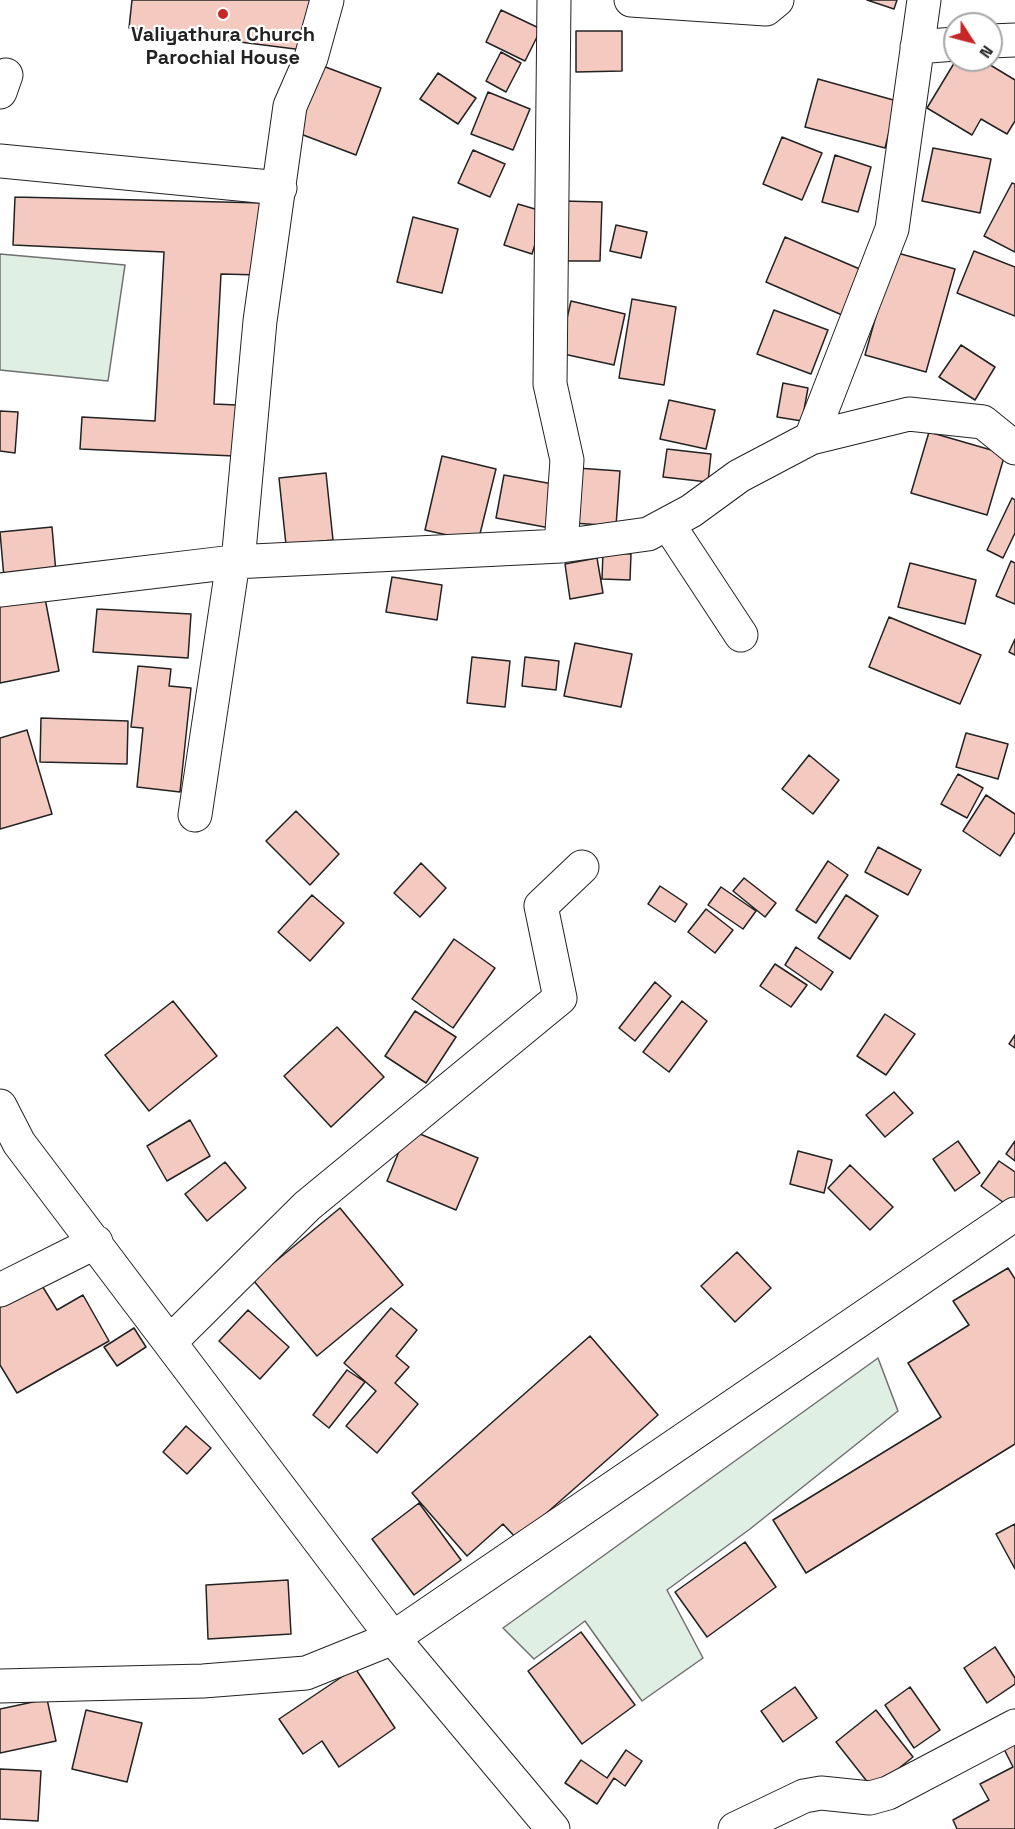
<!DOCTYPE html>
<style>
body{margin:0}
#map{position:relative;width:1015px;height:1829px;overflow:hidden;background:#fff;font-family:"Space Grotesk",sans-serif}
canvas{display:block}
.north{position:absolute;left:943px;top:12px;width:60px;height:60px;box-sizing:border-box;background:#fff;border:2px solid #a7a7a7;border-radius:50%;rotate:126deg;font-size:16px;font-weight:700;line-height:24px;text-align:center;color:#222}
.north::after{content:'';display:block;margin:auto;width:21px;height:27px;background:#c62828;clip-path:polygon(50% 0,100% 100%,50% 72%,0 100%)}
</style>
<div id="map">
<canvas width="1015" height="1829"></canvas>
<div class="north">N</div>
</div>
<script>
const ctx = document.querySelector('canvas').getContext('2d');
ctx.lineJoin = 'round';
function fill(path, color) { ctx.fillStyle = color; ctx.fill(path, 'evenodd'); }
const shape = rows => new Path2D(rows.map(r => 'M' + r).join(''));
function trace(path, color, width, dash) { ctx.strokeStyle = color; ctx.lineWidth = width; ctx.lineCap = dash ? 'butt' : 'round'; ctx.setLineDash(dash || []); ctx.stroke(path); }
function write(font, color, halo, rows, align = 'center') {
  ctx.font = font + ' "Space Grotesk",sans-serif'; ctx.lineWidth = 4.5; ctx.setLineDash([]); ctx.textBaseline = 'middle'; ctx.strokeStyle = halo; ctx.fillStyle = color; for (const [text, x, y, turn = 0] of rows) {
    ctx.save(); ctx.translate(x, y); ctx.rotate((+turn || 0) * Math.PI / 180); ctx.textAlign = isNaN(turn) ? turn : align; if (halo) ctx.strokeText(text, 0, 0); ctx.fillText(text, 0, 0); ctx.restore();
  }
}
const green = shape([
 [0,254,125,265,108,381,0,370,0,254],
 [878,1358,898,1411,750,1529,667,1590,703,1658,642,1701,585,1621,534,1659,503,1628,878,1358]
]);
const building = shape([
 [132,0,318,0,311,51,129,28,132,0],
 [867,0,897,0,894,9,867,0],
 [501,10,541,29,525,61,486,42,501,10],
 [576,31,622,31,622,71,576,72,576,31],
 [501,52,521,63,506,92,486,81,501,52],
 [956,60,982,60,1015,80,1015,121,1007,134,981,119,972,135,927,108,956,60],
 [315,63,381,88,356,155,290,130,315,63],
 [438,73,476,98,458,124,420,99,438,73],
 [818,79,897,101,885,148,805,127,818,79],
 [488,92,530,109,513,150,471,134,488,92],
 [782,137,822,153,802,200,763,184,782,137],
 [933,148,991,159,980,213,922,201,933,148],
 [473,150,505,164,490,197,458,183,473,150],
 [835,155,871,167,858,212,822,202,835,155],
 [1012,183,1015,184,1015,252,984,236,1012,183],
 [15,197,264,203,260,275,221,274,214,404,237,405,234,456,80,449,82,417,155,421,164,252,13,245,15,197],
 [563,201,602,202,600,261,562,261,563,201],
 [518,204,545,212,532,254,504,245,518,204],
 [413,217,458,229,442,293,397,282,413,217],
 [616,225,647,232,641,258,610,251,616,225],
 [785,237,862,270,842,315,766,282,785,237],
 [974,251,1015,267,1015,316,957,293,974,251],
 [894,252,955,269,926,372,865,355,894,252],
 [632,299,676,307,664,385,619,378,632,299],
 [571,301,625,314,614,365,559,353,571,301],
 [774,310,828,330,811,374,757,354,774,310],
 [961,345,995,367,975,400,939,377,961,345],
 [783,383,808,388,802,421,777,417,783,383],
 [669,400,715,410,706,449,660,439,669,400],
 [0,411,18,412,15,453,0,451,0,411],
 [929,432,1005,454,987,515,911,493,929,432],
 [667,449,711,454,708,482,663,477,667,449],
 [442,456,496,469,478,542,425,530,442,456],
 [577,468,620,471,616,526,573,523,577,468],
 [326,473,333,540,286,545,279,478,326,473],
 [504,475,558,485,550,528,496,518,504,475],
 [1012,498,1015,500,1015,533,1003,558,987,550,1012,498],
 [52,527,56,573,4,578,0,532,52,527],
 [603,552,631,554,630,580,602,579,603,552],
 [597,558,603,593,570,599,565,564,597,558],
 [1011,561,1015,563,1015,604,996,596,1011,561],
 [910,563,976,580,965,624,898,607,910,563],
 [392,577,442,585,437,620,386,612,392,577],
 [44,593,59,671,0,683,0,602,44,593],
 [97,609,191,614,188,658,93,652,97,609],
 [889,617,981,655,960,704,869,667,889,617],
 [1015,639,1015,655,1009,652,1015,639],
 [575,643,632,654,621,707,564,696,575,643],
 [472,657,510,661,505,707,467,703,472,657],
 [525,657,559,661,556,690,522,686,525,657],
 [138,666,171,669,169,686,191,688,180,792,137,787,143,728,131,727,138,666],
 [41,718,128,721,127,764,40,762,41,718],
 [27,730,52,814,0,829,0,738,27,730],
 [966,733,1008,744,998,779,956,767,966,733],
 [809,755,839,780,813,814,782,789,809,755],
 [958,774,983,788,967,818,941,804,958,774],
 [986,795,1015,814,1015,832,1000,856,963,831,986,795],
 [296,811,339,854,310,885,266,841,296,811],
 [878,847,921,870,908,895,865,872,878,847],
 [828,861,848,875,816,923,796,910,828,861],
 [421,863,446,888,420,917,394,893,421,863],
 [744,878,776,903,765,917,733,891,744,878],
 [660,886,687,904,675,922,648,904,660,886],
 [721,887,756,911,743,929,708,905,721,887],
 [312,895,344,923,310,961,278,932,312,895],
 [846,895,878,916,850,959,818,938,846,895],
 [706,909,733,930,715,953,688,932,706,909],
 [454,939,495,968,453,1028,412,999,454,939],
 [796,947,833,972,821,990,785,965,796,947],
 [775,964,807,985,791,1007,760,986,775,964],
 [655,982,671,996,635,1041,619,1028,655,982],
 [173,1001,217,1056,149,1111,105,1055,173,1001],
 [682,1001,707,1021,669,1072,643,1052,682,1001],
 [415,1011,456,1037,426,1083,385,1056,415,1011],
 [885,1014,915,1034,886,1075,857,1056,885,1014],
 [337,1027,384,1077,331,1127,284,1076,337,1027],
 [1015,1035,1015,1048,1009,1044,1015,1035],
 [894,1092,913,1113,885,1137,866,1115,894,1092],
 [190,1120,210,1156,167,1181,147,1146,190,1120],
 [408,1129,478,1158,456,1210,387,1181,408,1129],
 [958,1141,980,1173,955,1191,933,1159,958,1141],
 [1015,1141,1015,1161,1006,1154,1015,1141],
 [798,1151,832,1160,824,1193,790,1184,798,1151],
 [999,1161,1015,1172,1015,1202,1011,1208,981,1186,999,1161],
 [225,1162,246,1188,207,1221,185,1194,225,1162],
 [850,1165,893,1207,870,1230,828,1188,850,1165],
 [340,1208,403,1285,317,1356,253,1280,340,1208],
 [737,1252,771,1288,735,1322,701,1286,737,1252],
 [1008,1268,1015,1279,1015,1444,806,1573,773,1520,941,1417,908,1363,969,1325,953,1301,1008,1268],
 [41,1284,57,1310,83,1295,109,1341,17,1393,0,1365,0,1307,41,1284],
 [391,1308,417,1330,396,1356,409,1367,395,1383,418,1404,377,1453,346,1426,376,1391,344,1363,391,1308],
 [248,1310,289,1347,260,1379,219,1341,248,1310],
 [134,1328,146,1347,117,1366,104,1347,134,1328],
 [590,1336,658,1415,517,1539,503,1524,467,1556,412,1493,590,1336],
 [347,1370,365,1382,329,1428,313,1415,347,1370],
 [186,1426,211,1448,187,1474,163,1452,186,1426],
 [419,1503,461,1560,414,1595,372,1539,419,1503],
 [1015,1524,1015,1569,996,1534,1015,1524],
 [745,1542,776,1587,707,1637,675,1592,745,1542],
 [288,1580,291,1634,208,1639,206,1585,288,1580],
 [581,1632,635,1705,582,1744,528,1671,581,1632],
 [995,1647,1015,1678,1015,1684,987,1703,964,1668,995,1647],
 [355,1668,395,1728,339,1767,322,1741,303,1754,279,1719,355,1668],
 [795,1687,817,1718,783,1742,761,1711,795,1687],
 [910,1687,940,1730,914,1748,885,1705,910,1687],
 [47,1699,56,1741,0,1753,0,1709,47,1699],
 [86,1710,142,1723,127,1782,72,1769,86,1710],
 [876,1710,913,1757,873,1789,836,1742,876,1710],
 [1015,1739,1015,1829,957,1829,953,1820,989,1800,980,1784,1013,1767,1002,1745,1015,1739],
 [626,1750,642,1761,625,1786,614,1778,597,1804,565,1783,581,1760,607,1778,626,1750],
 [0,1769,41,1771,38,1821,0,1819,0,1769]
]);
const minor = shape([
 [554,0,550,384,567,460,561,546],
 [631,0,766,9,777,0],
 [991,41,1015,40],
 [917,47,955,44],
 [0,92,6,75],
 [0,161,280,188],
 [811,438,892,229,924,0],
 [668,524,741,635],
 [238,562,260,321,290,106,311,58,327,0],
 [0,590,233,562,561,546,648,534,691,511,739,476,811,438,909,414,983,422,1015,448],
 [195,815,233,562],
 [0,1106,19,1143,393,1638,553,1829],
 [0,1290,96,1242],
 [171,1341,307,1206,560,998,541,906,582,867],
 [0,1686,203,1681,306,1673,393,1638,1015,1214],
 [735,1829,804,1796,821,1793,870,1798,888,1793,1015,1726]
]);
const markers = [
 [223,14,6,"#c62828"]
];
const poiNames = [
 ["Valiyathura Church",223,36],
 ["Parochial House",223,59]
];
fill(green, '#e0efe3');
trace(green, '#6f6f6f', 1.5);
fill(building, '#f3c9c0');
trace(building, '#222', 1.5);
trace(minor, '#222', 35);
trace(minor, '#fff', 33);
for (const [x, y, r, color] of markers) { const dot = new Path2D(); dot.arc(x, y, r, 0, 2 * Math.PI); ctx.fillStyle = color; ctx.fill(dot); trace(dot, '#fff', 2); }
write('bold 20px', '#222', '#fff', poiNames);
</script>
